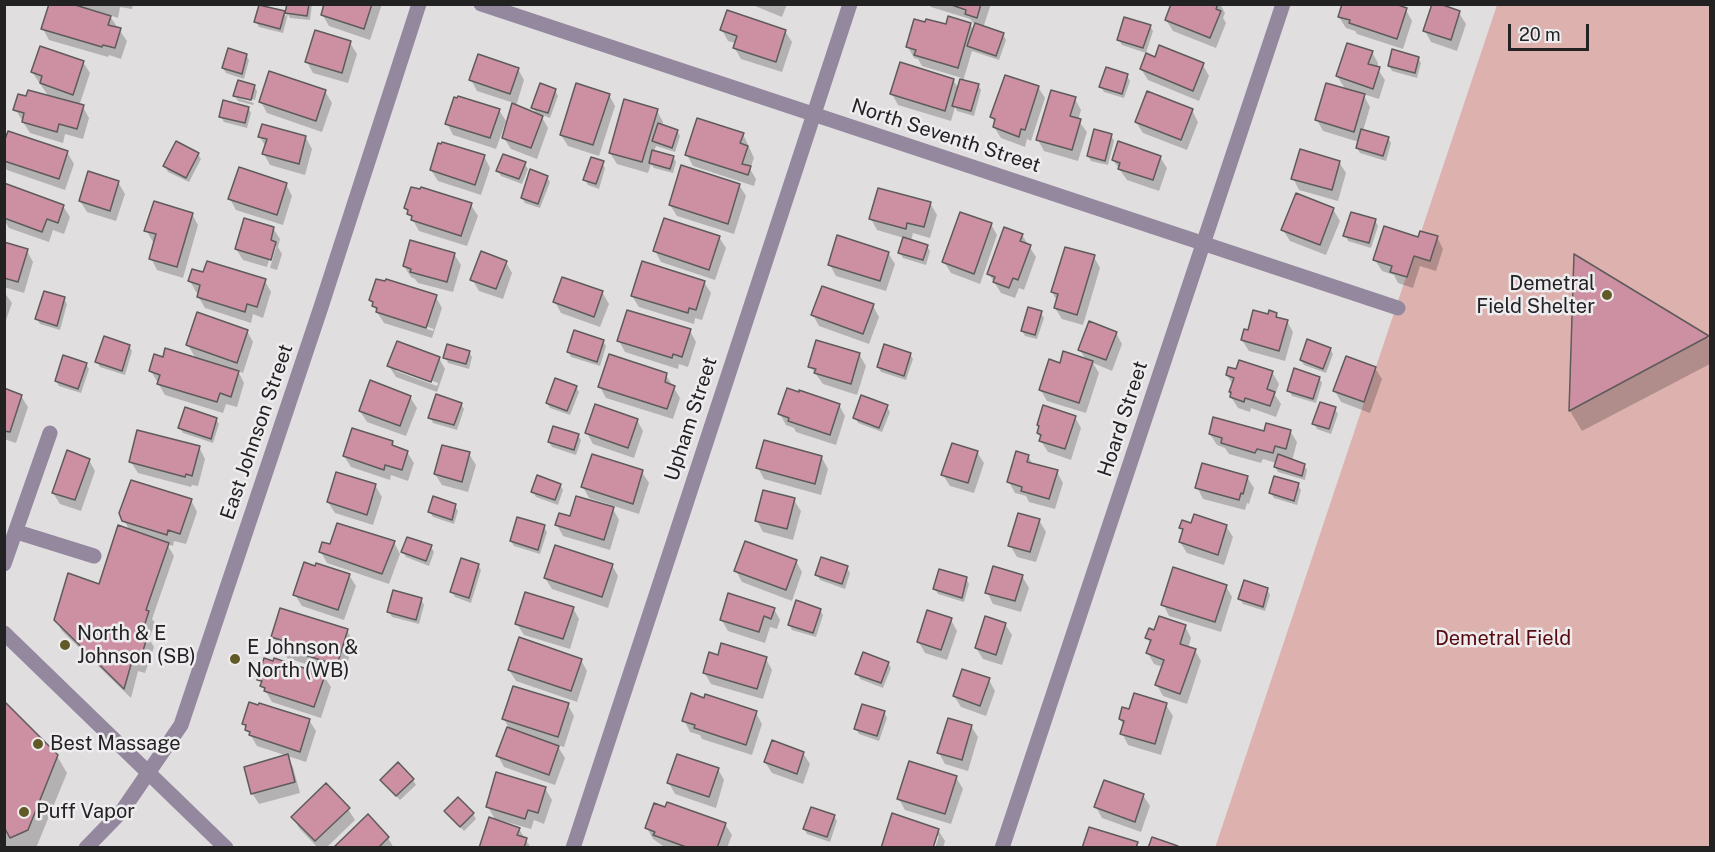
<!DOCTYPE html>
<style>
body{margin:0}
#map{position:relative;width:1715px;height:852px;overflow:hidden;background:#e1dee0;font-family:"Public Sans",sans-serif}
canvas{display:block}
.frame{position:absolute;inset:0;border:6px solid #232223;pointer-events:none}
.scale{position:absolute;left:1508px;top:24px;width:81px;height:27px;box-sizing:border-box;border:3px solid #232223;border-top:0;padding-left:8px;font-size:18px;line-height:21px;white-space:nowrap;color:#232223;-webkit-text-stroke:4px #eeecee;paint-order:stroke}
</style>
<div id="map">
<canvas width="1715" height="852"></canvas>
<div class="frame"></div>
<div class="scale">20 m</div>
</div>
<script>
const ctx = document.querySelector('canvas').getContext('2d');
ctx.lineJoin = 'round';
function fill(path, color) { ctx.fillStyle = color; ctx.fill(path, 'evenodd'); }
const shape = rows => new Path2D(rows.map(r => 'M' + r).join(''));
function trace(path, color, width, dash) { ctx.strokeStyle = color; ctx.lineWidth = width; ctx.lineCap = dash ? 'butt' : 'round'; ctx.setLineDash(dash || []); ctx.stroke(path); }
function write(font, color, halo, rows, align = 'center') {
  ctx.font = font + ' "Public Sans",sans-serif'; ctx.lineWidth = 5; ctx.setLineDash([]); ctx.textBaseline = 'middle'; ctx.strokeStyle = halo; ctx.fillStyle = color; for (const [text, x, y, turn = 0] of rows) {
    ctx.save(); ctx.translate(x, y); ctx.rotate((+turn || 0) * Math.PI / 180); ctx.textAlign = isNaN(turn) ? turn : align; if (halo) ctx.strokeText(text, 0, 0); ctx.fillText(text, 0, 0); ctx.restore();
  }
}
const green = shape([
 [1497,5,1710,5,1710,847,1215,848]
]);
const shadow = shape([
 [50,4,133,4,132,9,120,7,118,18,109,15,127,41,121,59,109,55,108,57,49,40,43,29],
 [288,4,312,4,310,20,290,18,288,14,283,33,259,27,256,22,284,12,286,17],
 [326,4,382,4,370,40,329,26,322,14],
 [750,4,787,4,782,17],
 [929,4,991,4,983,28,1003,34,1006,40,999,60,972,51,963,81,978,85,981,90,974,116,957,111,955,107,951,121,898,105,892,94,953,80,959,89,962,78,922,66,918,59,914,58,908,47,947,26,970,24,974,31,976,26,970,19,931,7],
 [1173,4,1220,4,1225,13,1223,18,1226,23,1216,48,1173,31,1166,20],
 [1406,10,1412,21,1403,49,1357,34,1355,31,1346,28,1339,17],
 [1459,13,1466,24,1457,51,1431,42,1425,31],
 [1150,26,1153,31,1146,53,1122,45,1119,40],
 [722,30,785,31,792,42,782,72,741,59,734,47,736,43,728,41],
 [350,43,357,54,348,83,313,73,307,62],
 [1372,52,1378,63,1377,68,1385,80,1379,99,1363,94,1370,107,1363,131,1388,138,1391,143,1386,161,1360,153,1357,148,1359,142,1323,131,1317,120,1346,90,1337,76],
 [246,55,249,60,244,79,226,73,223,68],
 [1418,58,1421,63,1417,78,1392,71,1389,66],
 [1155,59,1203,65,1209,76,1199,101,1148,80,1141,69],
 [83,62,90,73,79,106,83,107,89,118,83,139,65,134,63,143,30,133,15,109,49,97,32,72],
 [518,69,524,80,516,106,537,115,533,108,555,90,558,96,550,118,540,114,548,128,537,159,511,149,504,138,514,103,477,91,471,80],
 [1127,76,1130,81,1124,98,1104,92,1101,87],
 [254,86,257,91,255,100,237,95,237,98,254,103,253,105,238,101,235,96],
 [1038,87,1045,98,1031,141,1027,139,1025,147,1001,138,994,127,995,123,992,117],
 [325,91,332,103,322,132,267,113,261,102],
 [609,95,615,106,599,156,568,146,561,135],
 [455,98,462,98,499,110,506,121,496,149,453,135,447,123],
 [1075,99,1081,110,1078,120,1087,132,1078,161,1044,151,1038,140],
 [248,108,251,113,247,128,224,122,221,117],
 [1192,110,1198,122,1187,150,1143,133,1136,122],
 [657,111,663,122,662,126,677,131,680,136,675,152,656,146,654,152,673,157,676,162,673,173,654,168,651,164,648,173,617,164,610,153],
 [743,134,754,158,750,169,756,179,754,186,693,166,687,155],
 [1111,135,1114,141,1108,165,1091,161,1088,156],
 [260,137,306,138,312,149,305,175,270,165,264,154,266,147],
 [4,147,67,152,74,164,65,190,7,170,4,166],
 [198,154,201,159,189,182,168,172,165,166],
 [484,156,490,168,481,195,438,181,431,170],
 [1160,157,1167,168,1159,191,1127,180,1113,160],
 [1339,162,1346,173,1338,201,1299,190,1293,178],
 [524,163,528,169,522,184,501,176,498,171],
 [602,163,605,168,599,189,588,185,585,180],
 [547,177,550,182,540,208,525,203,522,198],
 [118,182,125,194,116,221,87,212,80,201],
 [286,184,292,196,283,225,236,210,230,199],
 [4,185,63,206,70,217,64,234,53,230,49,242,9,228,4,220],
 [739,185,746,196,734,234,677,216,670,205],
 [930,203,937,215,930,238,913,233,911,241,927,246,930,251,926,265,903,258,900,253,904,238,877,230,871,219],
 [471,205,478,216,467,246,419,231,406,208],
 [1333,209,1340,221,1326,255,1290,241,1283,230],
 [192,214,198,225,183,278,157,270,151,258,155,243,153,242,146,230],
 [1375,220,1378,226,1371,248,1348,241,1345,235],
 [991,224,997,235,980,284,951,273,944,262],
 [273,228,280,239,278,247,282,254,277,270,243,260,236,249],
 [274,244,276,247,270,268,267,267],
 [1022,235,1036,257,1024,290,1019,288,1015,298,1001,293,989,274],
 [719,237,726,248,715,280,661,262,655,251],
 [1437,237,1443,249,1436,271,1420,266,1413,288,1398,283,1394,275,1382,271,1375,260,1419,239],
 [4,244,27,251,33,262,24,293,4,287],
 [888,253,895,264,886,291,836,276,830,265],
 [454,254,461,265,453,292,418,283,415,279,411,277,404,266],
 [1094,257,1100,268,1083,325,1062,319,1055,308,1057,301,1052,292],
 [1576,257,1708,338,1710,342,1710,364,1582,431,1570,411],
 [506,262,512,273,503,299,479,291,472,279],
 [204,274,265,281,271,292,263,318,253,314,251,323,205,308,198,296,199,293,196,292,190,281],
 [704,282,711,293,702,320,695,318,694,324,639,307,632,296],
 [4,292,12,303,4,326],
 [602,292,609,304,600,327,561,313,555,302],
 [436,297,442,308,432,338,384,323,377,312,433,331,434,329,376,310,371,300],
 [64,299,67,304,60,330,40,324,37,319],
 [873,306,879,317,869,344,819,326,813,315],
 [1041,313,1044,318,1037,339,1025,336,1022,330],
 [1276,314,1279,319,1287,321,1293,332,1285,361,1249,351,1242,340,1270,316],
 [247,331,253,342,243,373,238,371,244,383,237,407,226,404,223,413,165,395,151,371,164,359,196,359,188,345],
 [690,331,696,342,688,367,679,364,678,369,625,352,619,341],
 [1116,333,1122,344,1112,371,1093,363,1099,373,1086,413,1047,401,1040,389,1061,365,1086,360,1080,350],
 [603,341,606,346,600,366,571,357,568,351],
 [129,346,132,351,125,375,100,367,97,362],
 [1330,349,1333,354,1326,373,1304,365,1301,360],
 [469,352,472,357,469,369,448,363,445,357],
 [859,354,866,366,857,395,823,384,810,366],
 [910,354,913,359,906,380,881,372,878,367],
 [439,358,445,369,437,392,396,377,389,366],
 [396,367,438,383,437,386,396,371],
 [86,364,89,369,81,393,59,386,56,381],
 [1375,368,1382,379,1370,413,1341,402,1335,391],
 [1272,372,1279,384,1275,395,1281,404,1276,417,1251,408,1250,412,1238,408,1231,397,1233,385,1227,375],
 [666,375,680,398,673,419,606,398,600,387],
 [1319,378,1322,383,1316,403,1292,396,1289,390],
 [576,387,579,392,570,415,550,408,547,403],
 [4,390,21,396,28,407,16,443,4,439],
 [799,394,839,405,845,416,836,445,796,432,794,428,786,425,780,414],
 [410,397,417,408,406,436,367,422,360,411],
 [461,404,464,409,457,430,433,423,430,417],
 [887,407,890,412,882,432,858,423,855,417],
 [1335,409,1338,414,1331,434,1317,429,1314,423],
 [1075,417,1081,428,1071,460,1048,452,1041,441,1039,433,1040,428],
 [216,419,219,424,213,443,183,433,180,428],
 [637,420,643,431,634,458,593,444,587,433],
 [1290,431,1297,442,1292,461,1304,465,1307,470,1305,480,1278,472,1275,467,1276,463,1263,459,1261,463,1229,454,1225,448,1217,445,1210,434],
 [578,435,581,440,576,455,552,447,549,442],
 [392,443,395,448,407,452,414,463,408,481,391,475,390,480,351,467,344,456],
 [199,447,205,459,198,486,192,485,191,487,138,473,131,462],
 [977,452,984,463,974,493,950,486,943,475],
 [469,454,476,465,468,492,442,485,435,474],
 [1028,456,1033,465,1057,472,1063,483,1055,509,1029,502,1026,496,1015,493,1009,482],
 [822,458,828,469,821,495,764,479,758,468],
 [89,460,95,471,81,511,60,504,53,493],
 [642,472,649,483,639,514,589,498,583,487],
 [1247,477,1254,488,1249,504,1247,503,1245,510,1203,499,1197,487],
 [375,485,382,497,373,525,335,513,328,502],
 [560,485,563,490,558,505,536,497,533,492],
 [1298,485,1301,490,1297,505,1274,498,1271,493],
 [191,500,197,512,186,544,174,541,173,546,167,544,174,556,152,619,155,623,149,639,154,647,145,673,138,671,131,698,62,631,56,620,100,585,130,531,124,520],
 [794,500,801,511,793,540,763,532,757,521],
 [455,506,458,511,454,524,433,517,430,512],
 [613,509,619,520,610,550,563,536,557,525,571,518],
 [1039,520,1046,532,1036,562,1017,557,1010,545],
 [1192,525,1226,526,1233,537,1224,565,1187,553,1180,542,1183,532,1181,528],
 [544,527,547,532,540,554,514,546,511,541],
 [394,542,400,554,389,584,327,563,321,552,331,546],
 [431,547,434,552,429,566,406,557,403,552],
 [796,561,802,572,792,601,742,582,736,571],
 [478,565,481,570,471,603,455,597,452,592],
 [612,565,618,576,608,608,552,589,545,578],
 [847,568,850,573,845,589,820,580,817,575],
 [349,575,356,586,344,620,302,606,295,595],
 [1022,576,1029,588,1021,612,993,604,987,592],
 [966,578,969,584,964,602,938,594,935,589],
 [1226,586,1232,597,1221,632,1169,616,1163,604],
 [1267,589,1270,595,1265,611,1243,604,1240,599],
 [421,599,424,605,419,624,392,617,389,612],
 [573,608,579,619,570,649,524,635,517,624],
 [774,609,780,620,777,629,770,627,765,643,728,631,721,619],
 [820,610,823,615,816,637,792,630,789,624],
 [951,620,957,631,947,660,925,653,918,641],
 [1005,624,1012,635,1002,665,983,659,976,648],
 [1185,626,1191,638,1188,648,1195,650,1201,661,1187,704,1163,696,1157,685,1163,667,1154,664,1148,653,1151,645,1147,638,1155,632],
 [347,631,354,642,343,676,287,658,272,636],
 [719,657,766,659,772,670,763,699,711,684,704,672],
 [581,660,587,671,577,702,516,681,509,670],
 [888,663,891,668,883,688,860,679,857,673],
 [324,676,331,687,321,718,272,702,259,680],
 [989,680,995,691,986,716,961,707,954,696],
 [4,703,57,756,67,773,36,848,4,848],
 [568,705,574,716,564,747,557,745,565,758,555,785,504,767,498,756,510,730,504,719],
 [1166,705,1173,716,1161,755,1128,745,1122,733,1124,726,1120,719,1130,711],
 [884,712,887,718,879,741,859,734,856,729],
 [756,713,762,724,752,755,702,739,700,735,690,732,684,720],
 [309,720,316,731,306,762,257,746,244,724],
 [971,726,978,737,968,771,945,764,939,753],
 [803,753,810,764,803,784,772,773,765,762],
 [287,756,293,767,300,793,259,804,252,793],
 [718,769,724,780,716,808,675,794,669,783],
 [956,777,963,789,951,824,905,810,899,799],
 [413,780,416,785,400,800,385,785],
 [545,788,552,800,544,824,534,820,531,829,499,820,499,822,519,829,531,848,480,848,496,821,488,807],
 [1143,795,1150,806,1141,832,1102,818,1096,807],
 [348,809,355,820,326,848,318,848,299,828,293,817],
 [446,812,473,814,476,819,464,831],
 [367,816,388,838,394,848,335,848],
 [834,816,837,821,830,842,807,834,804,829],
 [725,824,732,835,727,848,666,848,653,839,647,828],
 [938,830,945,841,943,848,935,848,939,836,935,836]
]);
const building = shape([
 [49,4,72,4,111,16,108,25,121,28,115,48,103,45,102,47,41,29,49,4],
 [287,4,309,4,307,16,285,13,287,4],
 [324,4,372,4,364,29,321,15,324,4],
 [949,4,981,4,977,18,965,14,966,10,949,4],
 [1171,4,1218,4,1216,9,1221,11,1210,38,1165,20,1171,4],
 [1342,4,1395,4,1407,8,1397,39,1349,23,1350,20,1338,17,1342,4],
 [1432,4,1440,4,1460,11,1451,40,1423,31,1432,4],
 [259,5,285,11,280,29,254,22,259,5],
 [727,10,786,30,776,62,733,48,737,36,720,30,727,10],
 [948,16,971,23,958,68,914,55,916,50,906,47,914,19,925,22,926,19,946,24,948,16],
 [1124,17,1151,25,1143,48,1117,40,1124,17],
 [975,23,1004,33,996,56,967,46,975,23],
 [315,30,351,41,342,73,305,62,315,30],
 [1347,43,1373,51,1368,64,1380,67,1373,89,1336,76,1347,43],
 [1159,45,1204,63,1193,91,1140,69,1146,53,1155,57,1159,45],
 [40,46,84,61,73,95,40,83,42,76,31,72,40,46],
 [228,48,247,54,242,74,222,68,228,48],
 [1392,49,1419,57,1415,73,1388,66,1392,49],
 [478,54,519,68,510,94,469,80,478,54],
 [900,62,954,79,945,111,890,94,900,62],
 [1106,67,1128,74,1122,94,1099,87,1106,67],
 [269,71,326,90,316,121,259,102,269,71],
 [1005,75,1039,86,1025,130,1021,129,1019,137,993,127,995,119,990,117,1005,75],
 [960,79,979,84,971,111,952,106,960,79],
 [238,80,255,85,251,100,233,96,238,80],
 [540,83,556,89,548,113,531,108,540,83],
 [576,83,610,94,593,145,560,135,576,83],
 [1326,83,1365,94,1354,132,1315,120,1326,83],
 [28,90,84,105,77,129,59,124,57,132,22,122,24,113,13,110,18,94,26,96,28,90],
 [1051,90,1076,97,1070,116,1081,119,1072,150,1036,140,1051,90],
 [1147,91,1193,109,1181,140,1135,122,1147,91],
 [458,96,500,109,490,138,445,124,454,97,457,98,458,96],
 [624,99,658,109,642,162,609,153,624,99],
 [223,100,249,107,245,123,219,117,223,100],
 [512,103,543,116,531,148,502,138,512,103],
 [697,118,744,133,740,143,748,146,742,164,751,166,748,175,685,155,697,118],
 [658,123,678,130,672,148,652,141,658,123],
 [262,124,306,136,299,164,262,154,267,139,258,137,262,124],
 [1094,129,1112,134,1105,161,1087,156,1094,129],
 [1361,129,1389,137,1383,156,1356,148,1361,129],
 [8,131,68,151,59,179,4,161,4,142,8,131],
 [176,141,199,153,186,178,163,166,176,141],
 [1118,141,1161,156,1153,180,1118,169,1120,163,1112,160,1118,141],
 [442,142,485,155,475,185,430,170,438,143,441,144,442,142],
 [1300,149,1340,161,1332,190,1291,179,1300,149],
 [652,150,674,156,670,169,649,163,652,150],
 [503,154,526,162,519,179,496,171,503,154],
 [591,157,604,161,596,184,583,180,591,157],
 [681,165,740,184,728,224,669,205,681,165],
 [239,167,287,183,277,215,228,199,239,167],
 [530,169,548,176,538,204,521,198,530,169],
 [88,171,119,181,110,211,79,201,88,171],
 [4,183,64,205,58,223,47,219,42,232,4,218,4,183],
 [411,187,420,189,421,187,472,203,461,236,411,220,412,216,407,214,408,210,404,208,411,187],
 [878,188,931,202,924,227,907,223,906,229,869,219,878,188],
 [1296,193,1334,208,1320,245,1281,230,1296,193],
 [154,201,193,213,177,267,149,259,156,234,144,231,154,201],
 [960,212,992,223,974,274,942,262,960,212],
 [1351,212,1376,219,1369,243,1343,236,1351,212],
 [244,218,274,227,271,240,276,242,271,260,235,249,244,218],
 [664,218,720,236,709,270,653,251,664,218],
 [1384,226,1418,237,1420,231,1438,236,1430,261,1414,256,1407,277,1390,272,1392,266,1373,260,1384,226],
 [1004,227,1023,234,1020,241,1031,245,1018,280,1013,278,1009,288,993,282,995,277,987,274,1004,227],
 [837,235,889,252,880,281,828,265,837,235],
 [903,237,928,245,923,260,898,253,903,237],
 [410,240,455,253,447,282,410,272,411,269,403,266,410,240],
 [4,242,28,249,18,282,4,278,4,242],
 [1065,247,1095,255,1077,315,1054,308,1058,294,1051,292,1065,247],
 [481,251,507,261,496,289,470,280,481,251],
 [1574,254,1709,336,1569,411,1574,254],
 [207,261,266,279,257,307,247,304,245,312,197,297,200,285,188,281,192,269,203,272,207,261],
 [642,261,705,281,696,310,689,308,688,313,631,296,642,261],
 [562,277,603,291,594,317,553,302,562,277],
 [376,279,385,281,386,279,437,295,426,328,376,312,377,308,372,306,373,302,369,300,376,279],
 [822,286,874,304,863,334,811,315,822,286],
 [44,291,65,297,57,326,35,319,44,291],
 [1028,307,1042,311,1035,335,1021,331,1028,307],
 [627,310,691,329,682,357,673,354,672,358,617,341,627,310],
 [1253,310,1268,314,1269,310,1277,313,1276,317,1288,320,1279,351,1241,340,1244,329,1248,330,1253,310],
 [197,312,248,330,237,363,186,345,197,312],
 [1089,321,1117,332,1106,360,1078,350,1089,321],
 [574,330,604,340,597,362,567,352,574,330],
 [104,336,130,345,122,371,95,362,104,336],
 [1307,339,1331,348,1323,369,1300,360,1307,339],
 [816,340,860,353,851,384,814,373,816,369,808,367,816,340],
 [397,341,440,357,431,382,387,366,397,341],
 [447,344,470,351,466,364,443,358,447,344],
 [884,344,911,353,904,376,877,367,884,344],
 [165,348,239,371,231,397,220,393,217,402,157,384,160,375,149,371,154,354,163,357,165,348],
 [1063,351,1093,361,1079,403,1039,390,1049,359,1060,363,1063,351],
 [609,354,667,373,665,382,675,386,667,409,598,387,609,354],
 [63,355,87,363,78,389,55,381,63,355],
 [1346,356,1376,367,1364,402,1333,391,1346,356],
 [1239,360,1273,371,1267,389,1275,392,1270,406,1245,398,1244,402,1230,397,1231,392,1229,392,1234,378,1226,375,1228,367,1236,369,1239,360],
 [1294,368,1320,377,1313,399,1287,391,1294,368],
 [555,378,577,386,567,411,546,403,555,378],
 [370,380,411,396,400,426,359,411,370,380],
 [4,388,22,395,10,432,4,431,4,388],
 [787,388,799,392,799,390,840,404,830,435,788,421,789,418,778,414,787,388],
 [436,394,462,403,454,425,428,418,436,394],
 [861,395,888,405,879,428,853,418,861,395],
 [1320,402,1336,407,1329,429,1312,424,1320,402],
 [595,404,638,419,628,448,585,433,595,404],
 [1043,405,1076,416,1065,449,1039,441,1041,435,1037,433,1039,426,1037,425,1043,405],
 [185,407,217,418,211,439,178,428,185,407],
 [1213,417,1264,431,1266,423,1291,430,1286,449,1275,446,1273,453,1257,449,1255,453,1221,443,1222,438,1209,434,1213,417],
 [553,426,579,434,574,450,548,442,553,426],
 [352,428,393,441,392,445,408,451,402,470,385,465,384,470,343,456,352,428],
 [137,430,200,446,192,476,186,474,185,477,129,462,137,430],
 [764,440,822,456,815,484,756,468,764,440],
 [952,443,978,451,968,483,941,475,952,443],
 [442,445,470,452,462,482,434,474,442,445],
 [67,450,90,459,75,500,52,493,67,450],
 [1016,451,1029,455,1027,462,1058,470,1049,499,1021,491,1022,487,1007,482,1016,451],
 [592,454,643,470,633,504,581,487,592,454],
 [1278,454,1305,464,1302,476,1274,467,1278,454],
 [1202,463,1248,476,1243,494,1241,493,1239,500,1195,488,1202,463],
 [336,472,376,484,367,515,327,502,336,472],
 [537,475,561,484,555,500,531,492,537,475],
 [1274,476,1299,483,1294,501,1269,493,1274,476],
 [131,480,192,499,180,534,168,530,167,535,122,521,119,513,131,480],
 [763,490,795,498,787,529,755,521,763,490],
 [433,496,456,504,452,520,428,512,433,496],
 [576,496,614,507,604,540,555,525,559,513,570,516,576,496],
 [1018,513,1040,519,1030,552,1008,546,1018,513],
 [1194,514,1227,525,1218,555,1179,542,1183,529,1179,528,1182,520,1191,523,1194,514],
 [517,517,545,525,538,550,510,541,517,517],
 [337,523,395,541,382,574,319,552,322,542,330,544,337,523],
 [118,525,169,543,146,610,149,611,142,633,148,635,139,663,132,661,124,689,54,620,68,573,99,584,118,525],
 [407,537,432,545,426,561,401,552,407,537],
 [745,541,797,560,786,590,734,571,745,541],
 [555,545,613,564,602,597,544,578,555,545],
 [821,557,848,566,842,584,815,575,821,557],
 [461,558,479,564,469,598,450,592,461,558],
 [304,562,315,566,316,563,350,574,338,610,293,595,304,562],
 [993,566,1023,575,1015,601,985,593,993,566],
 [1173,567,1227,585,1215,622,1161,605,1173,567],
 [939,569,967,577,962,598,933,589,939,569],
 [1244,580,1268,588,1263,607,1238,599,1244,580],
 [393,590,422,598,416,620,387,612,393,590],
 [525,592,574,607,563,639,515,624,525,592],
 [728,593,775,608,771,619,764,616,759,632,720,620,728,593],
 [796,600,821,609,813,633,788,625,796,600],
 [280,608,348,629,337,665,279,647,281,640,271,637,280,608],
 [927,610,952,618,941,650,917,642,927,610],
 [985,616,1006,623,996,655,975,648,985,616],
 [1159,616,1186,625,1180,644,1196,649,1180,694,1155,685,1164,660,1146,653,1151,640,1145,638,1149,628,1154,630,1159,616],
 [519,637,582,659,571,691,508,670,519,637],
 [721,643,767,657,757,689,703,673,709,652,718,655,721,643],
 [863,652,889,662,881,683,855,674,863,652],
 [264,658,273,661,274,658,325,675,314,707,264,691,265,688,260,686,262,681,257,680,264,658],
 [962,669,990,678,980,706,953,696,962,669],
 [513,686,569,703,558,737,502,719,513,686],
 [691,693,704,698,705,694,757,711,746,745,694,728,695,725,682,721,691,693],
 [1134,693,1167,703,1155,744,1120,734,1124,721,1119,719,1122,707,1129,709,1134,693],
 [4,701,58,755,28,830,10,838,4,827,4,701],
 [249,702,258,705,259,703,310,719,300,752,249,735,250,732,245,730,246,725,242,724,249,702],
 [862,704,885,711,877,736,854,729,862,704],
 [948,718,972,725,962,760,937,753,948,718],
 [507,727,559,746,549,775,496,756,507,727],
 [772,740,804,752,797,774,764,762,772,740],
 [288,754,295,782,251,794,244,767,288,754],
 [677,754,719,768,709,797,667,783,677,754],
 [909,761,957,776,945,814,897,799,909,761],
 [398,762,414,779,396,796,380,780,398,762],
 [496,772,546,787,538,813,528,810,525,819,486,807,496,772],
 [1104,780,1144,794,1135,822,1094,807,1104,780],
 [326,783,350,808,315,841,291,817,326,783],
 [458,797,474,813,460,827,444,811,458,797],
 [667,802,726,823,717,848,689,848,653,835,655,832,645,828,654,803,665,807,667,802],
 [811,807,835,815,827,837,803,829,811,807],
 [892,813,939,829,933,848,881,848,892,813],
 [368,814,389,837,378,848,333,848,368,814],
 [489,817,520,828,517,835,527,838,524,848,479,848,489,817],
 [1089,827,1138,842,1136,848,1082,848,1089,827],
 [1152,837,1178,846,1177,848,1148,848,1152,837]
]);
const minor = shape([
 [481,4,1398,308],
 [17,532,94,556],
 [4,564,50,433],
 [4,633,226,848],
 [86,848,122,811,181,725,321,307,419,4],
 [573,848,850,4],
 [1002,848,1283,4]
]);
const markers = [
 [1607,295,6,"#615a26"],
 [65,645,6,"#615a26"],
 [235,659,6,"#615a26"],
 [38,744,6,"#615a26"],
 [24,812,6,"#615a26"]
];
const streetNames = [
 ["North Seventh Street",946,136,18],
 ["Upham Street",691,419,-72],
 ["Hoard Street",1123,419,-72],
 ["East Johnson Street",257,432,-71]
];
const poiNames = [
 ["Demetral",1595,284,"right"],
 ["Field Shelter",1595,307,"right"],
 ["North & E",77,634],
 ["Johnson (SB)",77,657],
 ["E Johnson &",247,648],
 ["North (WB)",247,671],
 ["Best Massage",50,744],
 ["Puff Vapor",36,812]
];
const parkNames = [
 ["Demetral Field",1503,639]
];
fill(green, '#ddb1ad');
fill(shadow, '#0003');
fill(building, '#cd90a2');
trace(building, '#5e5b5b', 1.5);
trace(minor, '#94889f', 15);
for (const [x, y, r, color] of markers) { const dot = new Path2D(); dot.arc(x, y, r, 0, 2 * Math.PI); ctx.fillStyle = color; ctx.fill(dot); trace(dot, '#eeecee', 2); }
write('20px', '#232223', '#eeecee', streetNames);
write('20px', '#232223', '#eeecee', poiNames, 'left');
write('20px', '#580b0e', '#eeecee', parkNames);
</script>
